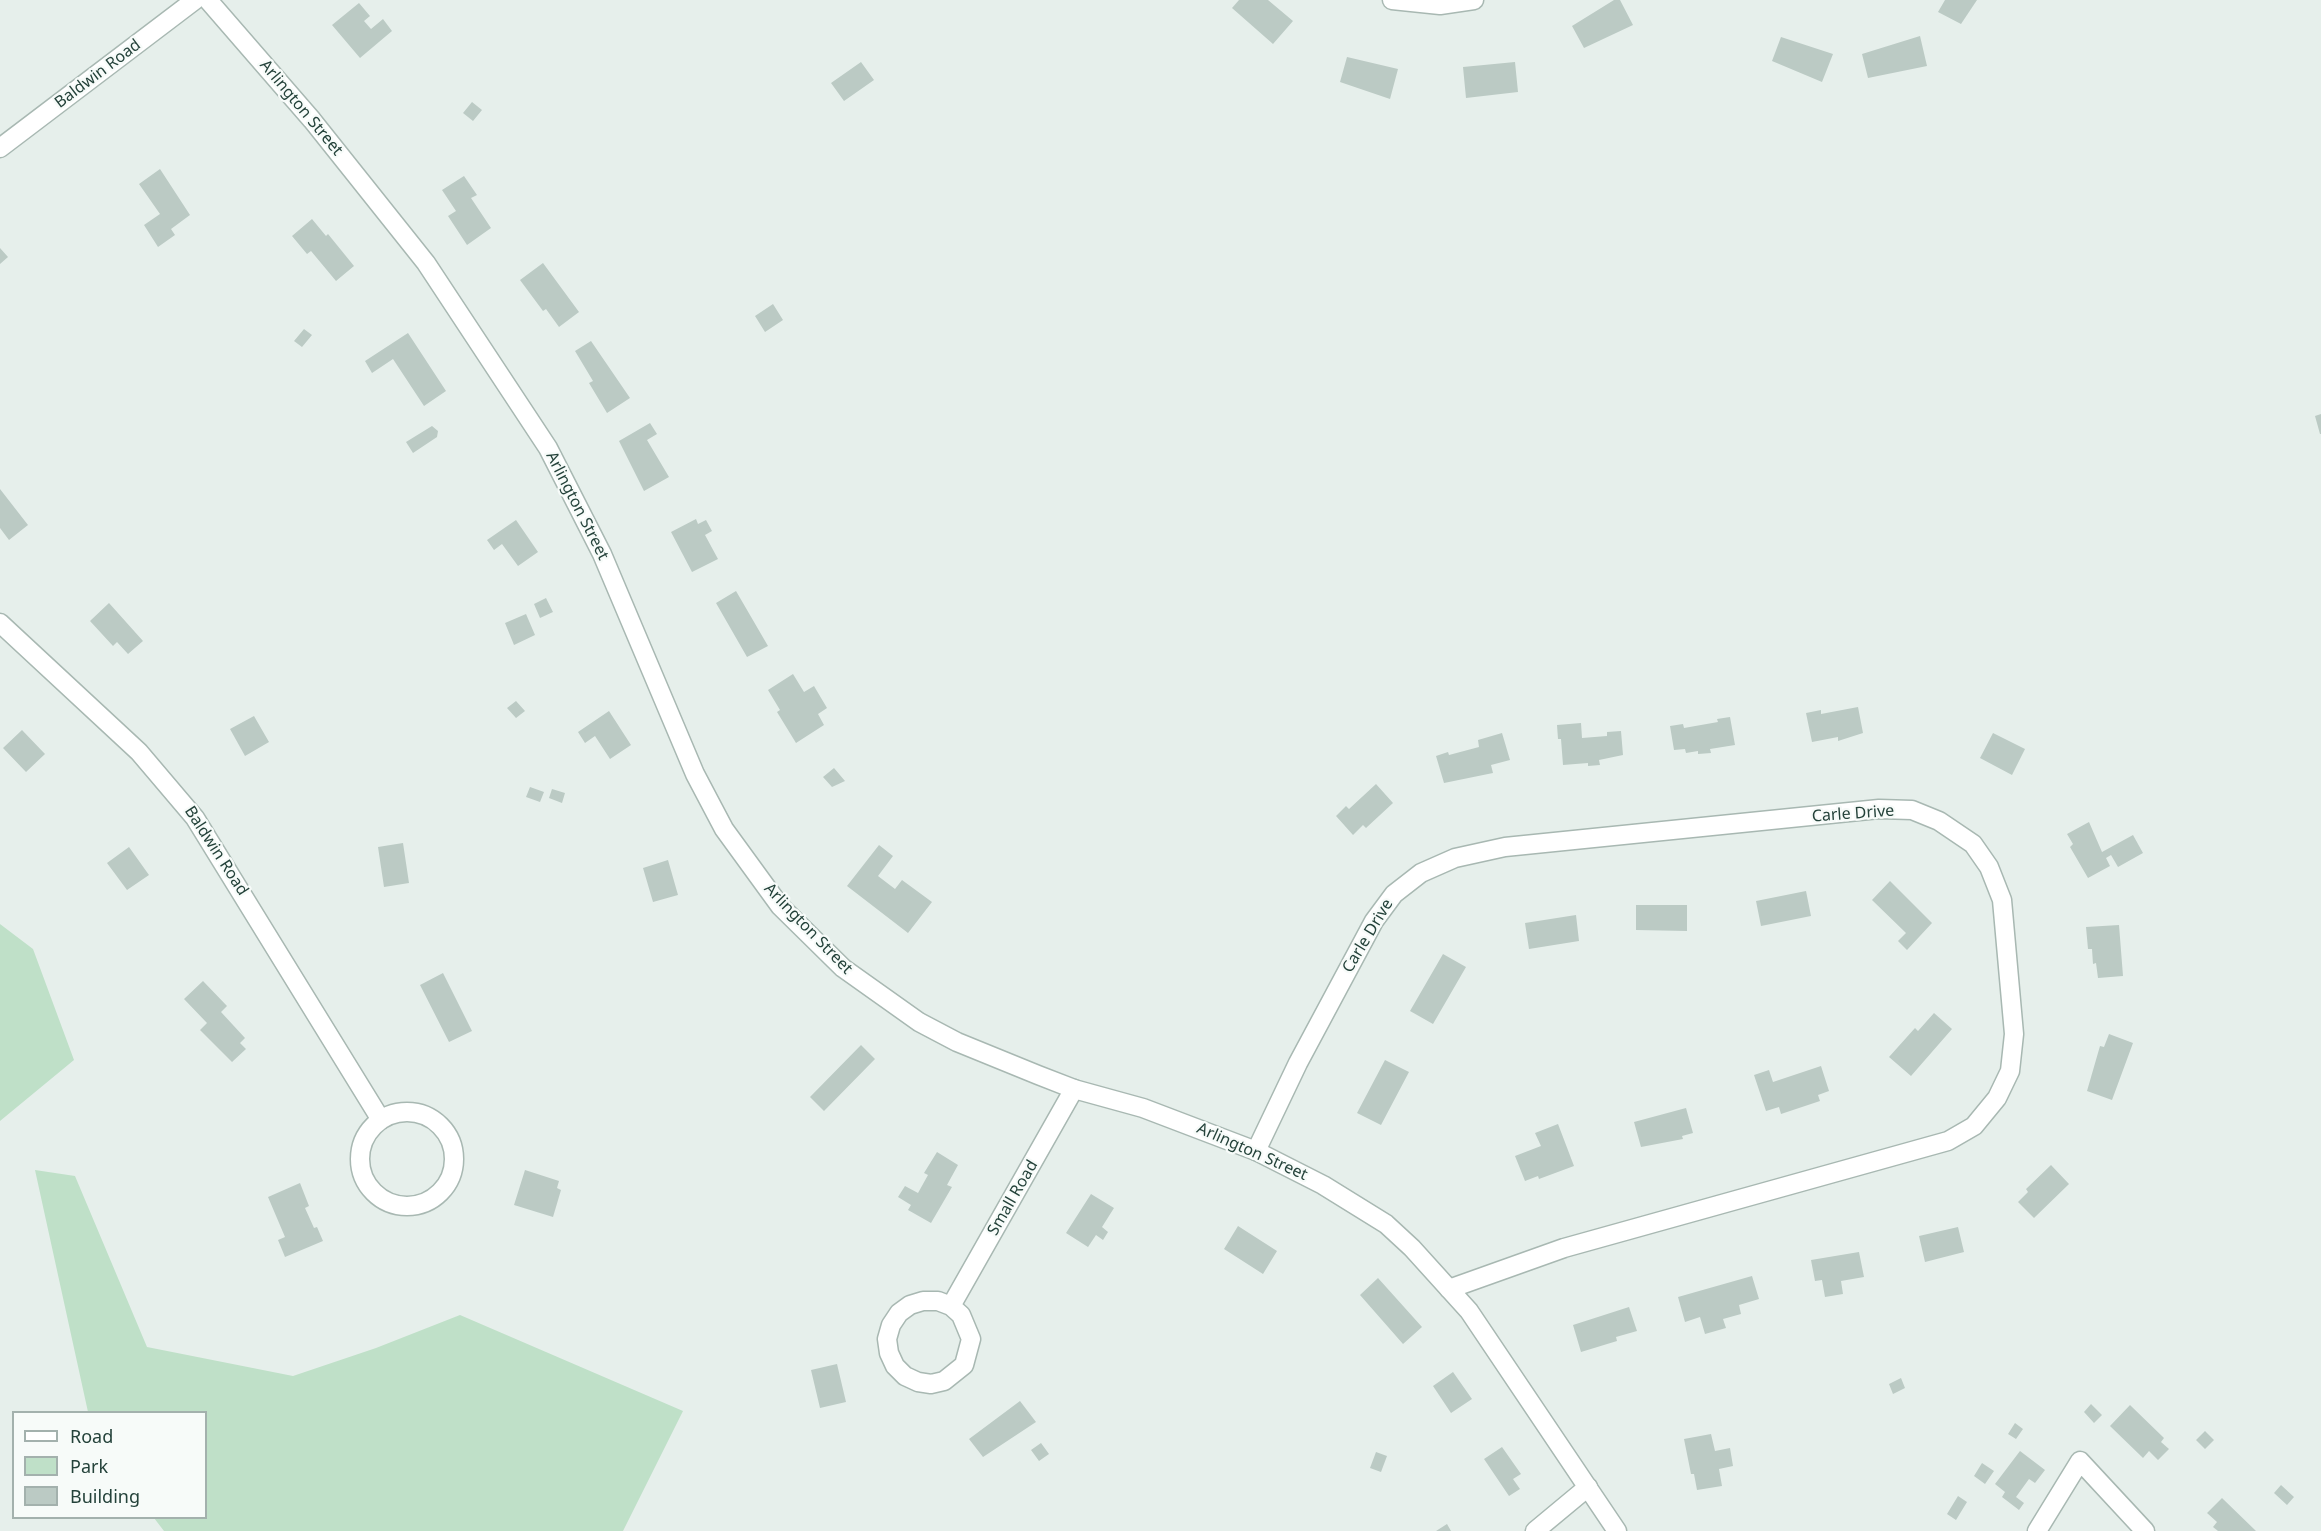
<!DOCTYPE html>
<style>
body{margin:0}
#map{position:relative;width:2321px;height:1531px;overflow:hidden;background:#e6efeb;font-family:"Noto Sans",sans-serif}
canvas{display:block}
.legend{position:absolute;left:12px;top:1411px;width:195px;height:108px;box-sizing:border-box;background:#f7fbf9;border:2px solid #a3b1ad;margin:0;padding:8px 10px;list-style:none;font-size:18px;color:#24423a}
.legend li{display:flex;align-items:center;gap:12px;height:30px}
.legend b{width:30px;border:2px solid #a3b1ad}
</style>
<div id="map">
<canvas width="2321" height="1531"></canvas>
<ul class="legend">
<li><b style="height:8px;background:#fff"></b>Road</li>
<li><b style="height:16px;background:#bfe0c8"></b>Park</li>
<li><b style="height:16px;background:#bbcac4"></b>Building</li>
</ul>
</div>
<script>
const ctx = document.querySelector('canvas').getContext('2d');
ctx.lineJoin = 'round';
function fill(path, color) { ctx.fillStyle = color; ctx.fill(path, 'evenodd'); }
const shape = rows => new Path2D(rows.map(r => 'M' + r).join(''));
function trace(path, color, width, dash) { ctx.strokeStyle = color; ctx.lineWidth = width; ctx.lineCap = dash ? 'butt' : 'round'; ctx.setLineDash(dash || []); ctx.stroke(path); }
function write(font, color, halo, rows, align = 'center') {
  ctx.font = font + ' "Noto Sans",sans-serif'; ctx.lineWidth = 4.5; ctx.setLineDash([]); ctx.textBaseline = 'middle'; ctx.strokeStyle = halo; ctx.fillStyle = color; for (const [text, x, y, turn = 0] of rows) {
    ctx.save(); ctx.translate(x, y); ctx.rotate((+turn || 0) * Math.PI / 180); ctx.textAlign = isNaN(turn) ? turn : align; if (halo) ctx.strokeText(text, 0, 0); ctx.fillText(text, 0, 0); ctx.restore();
  }
}
const green = shape([
 [0,924,33,949,74,1060,0,1121],
 [35,1170,75,1176,147,1347,293,1376,376,1348,460,1315,683,1411,623,1531,164,1531,154,1518,206,1518,206,1412,88,1412]
]);
const building = shape([
 [1239,0,1268,0,1293,21,1273,44,1232,8],
 [1614,0,1620,0,1633,25,1584,48,1572,26],
 [1945,0,1977,0,1961,24,1938,12],
 [359,3,370,16,364,21,371,29,383,19,392,31,360,58,332,25],
 [1920,36,1927,66,1868,78,1862,54],
 [1781,37,1833,54,1822,82,1772,61],
 [1347,57,1398,69,1390,99,1340,82],
 [861,62,874,80,844,101,831,83],
 [1515,62,1518,92,1466,98,1463,67],
 [472,102,482,110,473,121,463,113],
 [160,169,190,215,171,229,175,235,158,247,144,225,160,214,139,184],
 [464,176,477,195,471,198,491,228,467,245,448,216,456,211,442,190],
 [312,219,326,236,328,234,354,266,336,281,311,251,307,254,292,236],
 [0,248,8,257,0,264],
 [543,263,579,312,559,327,546,309,543,311,520,280],
 [773,304,783,320,765,332,755,316],
 [304,329,312,335,302,347,294,341],
 [408,333,446,391,424,406,393,359,372,373,365,361],
 [591,341,630,398,607,413,589,383,593,381,575,351],
 [2321,414,2321,434,2320,434,2315,416],
 [650,423,657,434,647,440,669,477,644,491,619,441],
 [432,426,438,431,437,437,413,453,406,442],
 [0,489,28,525,9,540,0,528],
 [696,519,698,524,706,520,712,531,705,535,718,559,692,572,671,532],
 [516,520,538,552,518,566,502,544,494,550,487,540],
 [736,591,768,646,747,657,716,603],
 [546,598,553,612,540,618,534,604],
 [109,603,143,641,128,654,117,642,113,646,90,621],
 [526,614,535,635,514,645,505,623],
 [793,674,804,692,814,686,827,708,818,714,824,725,796,743,777,712,780,710,768,690],
 [516,701,525,711,516,718,507,708],
 [1858,707,1863,733,1838,741,1838,737,1812,742,1806,713,1821,710,1821,714],
 [609,711,631,745,610,759,595,736,585,743,578,732],
 [254,716,269,742,245,756,230,729],
 [1730,717,1735,745,1710,749,1711,753,1698,754,1698,751,1686,753,1685,749,1674,750,1670,726,1683,724,1684,728,1718,722,1717,719],
 [1581,723,1582,738,1607,736,1607,732,1621,731,1623,755,1599,760,1600,765,1588,766,1588,763,1563,765,1561,739,1558,739,1557,725],
 [22,730,45,754,26,772,3,748],
 [1502,733,1510,760,1491,765,1493,773,1444,783,1436,756,1448,752,1449,755,1479,747,1478,740],
 [1993,733,2025,749,2012,775,1980,758],
 [834,768,845,781,832,787,823,777],
 [1376,784,1393,803,1366,828,1363,825,1353,835,1336,816,1346,806,1349,809],
 [530,787,544,792,540,802,526,797],
 [552,789,565,793,562,803,549,798],
 [2089,822,2102,852,2133,835,2143,853,2118,867,2111,855,2106,858,2110,866,2088,878,2070,847,2073,844,2067,834],
 [403,843,409,883,384,887,378,847],
 [879,845,893,856,878,876,895,889,902,880,932,902,908,933,847,886],
 [129,847,149,875,127,890,107,863],
 [668,860,678,895,653,902,643,868],
 [1890,881,1932,923,1907,950,1898,941,1906,933,1872,900],
 [1806,891,1811,916,1761,926,1756,901],
 [1636,905,1687,905,1687,931,1636,930],
 [1576,915,1579,941,1529,949,1525,923],
 [2119,925,2123,976,2098,978,2096,963,2093,964,2092,949,2088,949,2086,927],
 [1443,954,1466,967,1433,1024,1410,1011],
 [443,973,472,1031,449,1042,420,985],
 [203,981,227,1006,221,1012,245,1038,240,1043,246,1049,232,1062,200,1030,207,1023,184,999],
 [1934,1013,1952,1029,1911,1076,1889,1057,1915,1028,1918,1031],
 [2109,1034,2133,1043,2112,1100,2087,1091,2100,1046,2104,1047],
 [861,1045,875,1059,824,1111,810,1097],
 [1385,1060,1409,1072,1381,1125,1357,1113],
 [1821,1066,1829,1091,1818,1095,1820,1101,1781,1114,1779,1107,1766,1111,1754,1075,1769,1070,1773,1082],
 [1686,1108,1693,1133,1682,1136,1683,1139,1641,1147,1634,1122],
 [1558,1124,1574,1166,1539,1179,1538,1176,1525,1181,1515,1156,1541,1146,1535,1133],
 [937,1152,958,1165,947,1185,952,1187,931,1223,908,1210,911,1205,898,1197,905,1186,918,1193,928,1175,924,1173],
 [2051,1165,2069,1184,2034,1218,2018,1202,2028,1192,2026,1189],
 [525,1170,559,1181,557,1188,561,1190,553,1217,514,1205],
 [300,1183,309,1206,305,1208,314,1228,317,1227,323,1241,285,1257,278,1240,285,1237,268,1197],
 [1091,1194,1114,1208,1102,1227,1108,1232,1103,1240,1096,1235,1088,1247,1066,1233],
 [1238,1226,1277,1251,1263,1274,1224,1249],
 [1958,1227,1964,1252,1925,1262,1919,1236],
 [1859,1252,1864,1277,1841,1281,1843,1294,1825,1297,1822,1280,1815,1281,1811,1260],
 [1752,1276,1759,1299,1739,1305,1741,1314,1723,1319,1726,1328,1705,1334,1700,1317,1685,1322,1678,1297],
 [1378,1278,1422,1327,1403,1344,1360,1295],
 [1629,1307,1637,1331,1616,1337,1617,1341,1581,1352,1573,1325],
 [837,1364,846,1402,820,1408,811,1370],
 [1453,1372,1472,1399,1451,1413,1433,1386],
 [1901,1378,1905,1388,1893,1394,1889,1384],
 [1020,1401,1036,1422,983,1457,969,1439],
 [2091,1404,2102,1415,2094,1423,2084,1412],
 [2130,1405,2164,1438,2161,1442,2169,1449,2158,1460,2149,1451,2143,1458,2110,1426],
 [2015,1423,2023,1429,2016,1439,2008,1434],
 [2205,1431,2214,1440,2205,1449,2196,1440],
 [1711,1434,1715,1451,1730,1448,1733,1466,1719,1469,1722,1486,1697,1490,1694,1474,1691,1474,1684,1439],
 [1041,1443,1049,1454,1039,1461,1031,1450],
 [1502,1447,1521,1474,1513,1479,1520,1489,1509,1496,1484,1459],
 [2020,1451,2045,1470,2035,1483,2029,1479,2016,1497,2024,1503,2019,1510,2002,1497,2005,1492,1995,1484],
 [1376,1452,1387,1456,1381,1472,1370,1468],
 [1982,1463,1994,1471,1985,1484,1974,1476],
 [2281,1485,2294,1497,2287,1505,2274,1493],
 [1958,1496,1967,1502,1956,1520,1947,1514],
 [2222,1498,2256,1531,2218,1531,2213,1527,2217,1522,2207,1513],
 [1447,1524,1451,1531,1436,1531]
]);
const minor = shape([
 [1392,0,1440,5,1474,0],
 [0,148,195,0],
 [0,623,139,752,195,818,381,1120],
 '360 1159a47 47 0 1 1 94 0a47 47 0 1 1-94 0Z',
 [1256,1151,1298,1063,1374,921,1394,894,1421,873,1455,858,1505,847,1879,809,1912,810,1939,821,1973,844,1989,867,2002,900,2014,1034,2010,1071,1997,1098,1974,1126,1948,1141,1564,1248,1449,1289],
 [951,1306,961,1315,971,1339,964,1365,944,1381,931,1384,918,1382,905,1376,895,1366,889,1353,887,1339,891,1325,899,1313,910,1305,923,1301,938,1301,951,1306,1074,1089],
 [1535,1531,1588,1487],
 [2037,1531,2080,1461,2145,1531]
]);
const tertiary = shape([
 [208,0,312,120,426,263,548,448,602,554,695,774,724,829,780,906,843,968,919,1022,957,1042,1038,1075,1074,1089,1143,1108,1256,1151,1323,1185,1386,1224,1412,1248,1469,1311,1617,1531]
]);
const streetNames = [
 ["Baldwin Road",98,74,-37],
 ["Arlington Street",301,108,50],
 ["Arlington Street",577,506,63],
 ["Carle Drive",1853,814,-4],
 ["Baldwin Road",216,851,57],
 ["Arlington Street",808,929,46],
 ["Carle Drive",1368,936,-59],
 ["Arlington Street",1252,1152,24],
 ["Small Road",1013,1198,-60]
];
fill(green, '#bfe0c8');
fill(building, '#bbcac4');
trace(minor, '#a8b8b2', 21);
trace(tertiary, '#a8b8b2', 21);
trace(minor, '#fff', 18);
trace(tertiary, '#fff', 18);
write('16px', '#24423a', '#f7fbf9', streetNames);
</script>
